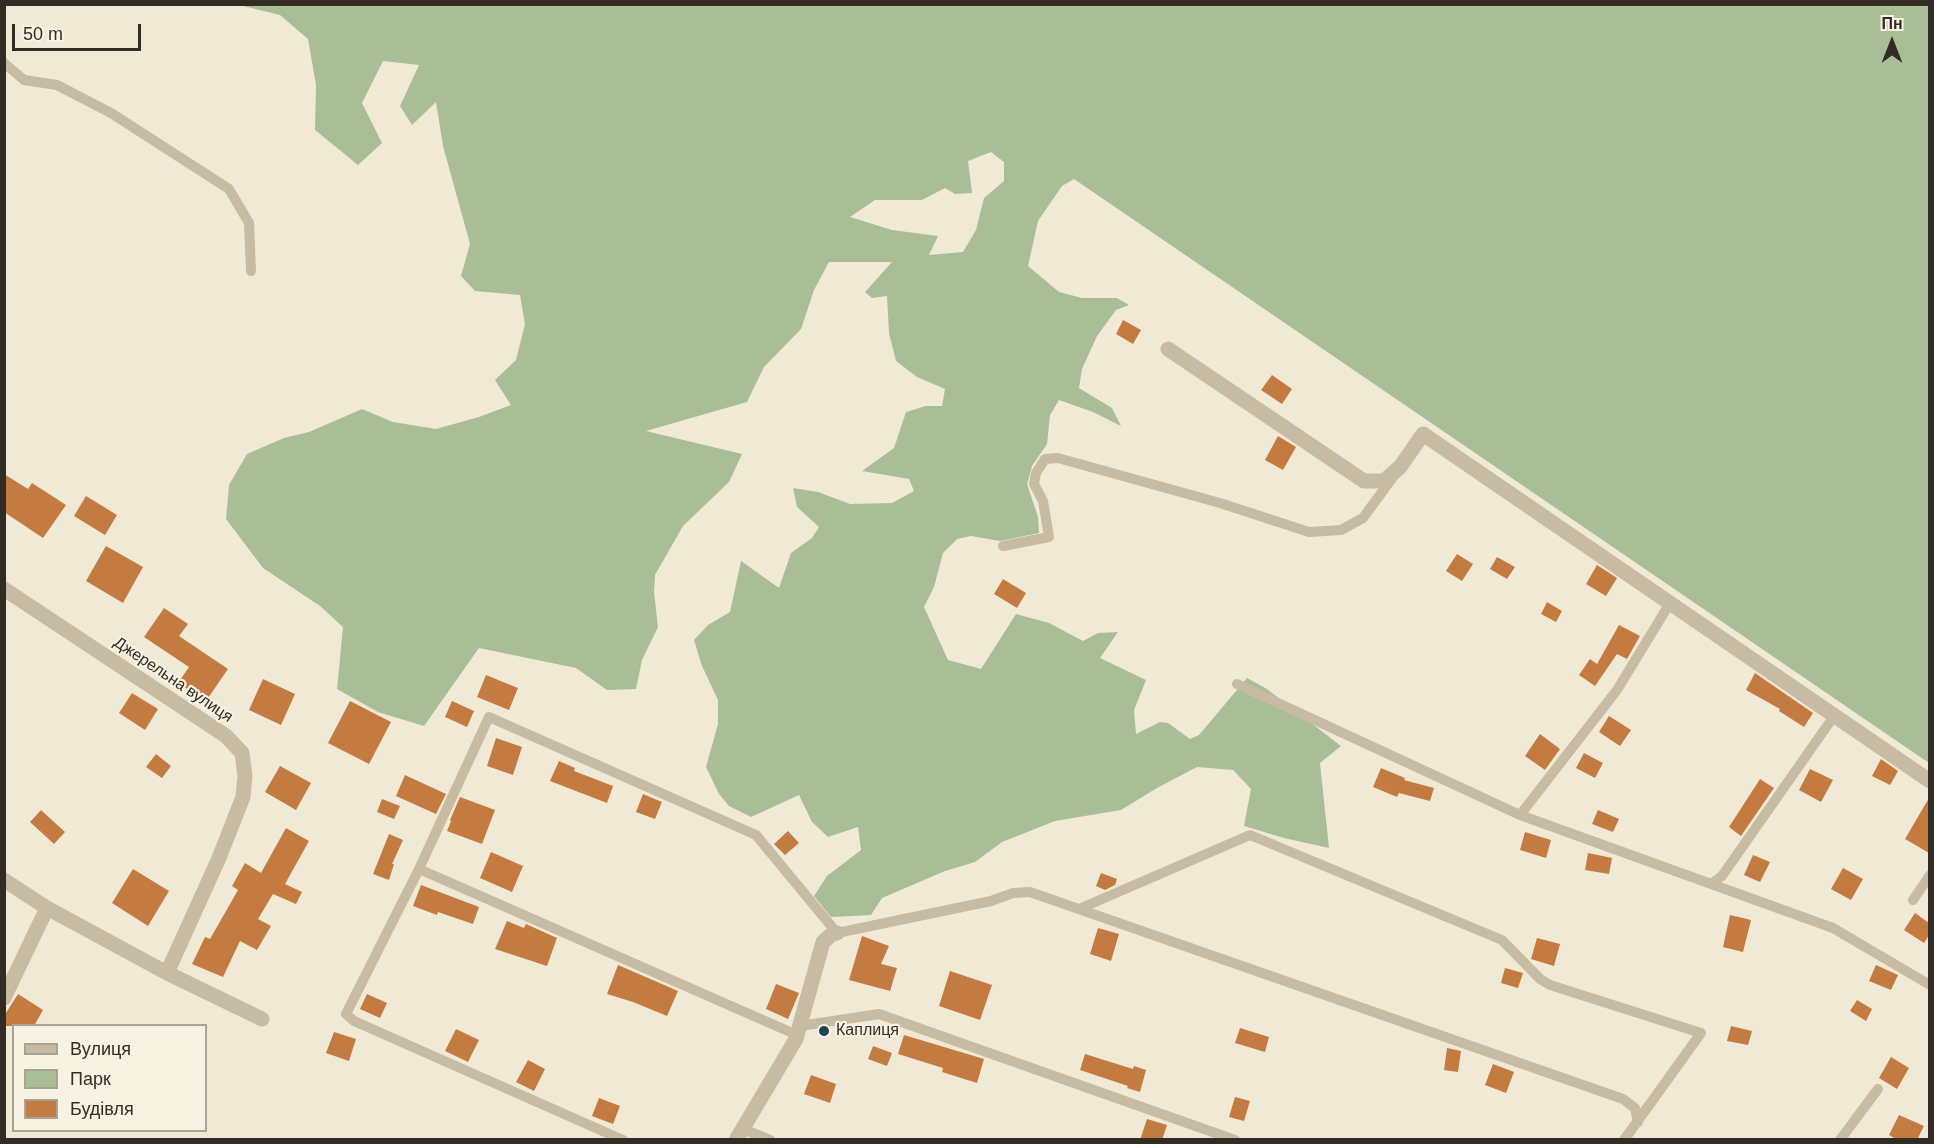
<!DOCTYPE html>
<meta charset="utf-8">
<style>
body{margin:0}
#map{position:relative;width:1934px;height:1144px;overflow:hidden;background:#f0e9d6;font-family:Helvetica,sans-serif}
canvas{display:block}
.frame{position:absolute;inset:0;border:6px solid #322c25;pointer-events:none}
.legend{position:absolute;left:12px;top:1024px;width:195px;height:108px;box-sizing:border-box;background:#f8f2e2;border:2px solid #a9a396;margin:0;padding:8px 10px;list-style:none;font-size:18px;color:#322c25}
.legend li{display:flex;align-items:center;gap:12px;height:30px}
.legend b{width:30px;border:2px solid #a9a396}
.north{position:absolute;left:1862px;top:12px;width:60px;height:60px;-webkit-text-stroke:4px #f8f2e2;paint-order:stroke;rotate:0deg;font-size:16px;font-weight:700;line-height:24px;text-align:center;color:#322c25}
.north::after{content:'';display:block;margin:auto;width:21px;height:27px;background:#322c25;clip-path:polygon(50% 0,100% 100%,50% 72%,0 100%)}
.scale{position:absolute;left:12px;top:24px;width:129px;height:27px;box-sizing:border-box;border:3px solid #322c25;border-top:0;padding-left:8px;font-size:18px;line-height:21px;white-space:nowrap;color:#322c25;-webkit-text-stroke:4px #f8f2e2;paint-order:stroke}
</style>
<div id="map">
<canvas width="1934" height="1144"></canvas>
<div class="frame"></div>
<ul class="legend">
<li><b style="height:8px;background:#c7bba3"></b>Вулиця</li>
<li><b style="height:16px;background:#a9be97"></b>Парк</li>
<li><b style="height:16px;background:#c37b41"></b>Будівля</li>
</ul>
<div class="north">Пн</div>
<div class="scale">50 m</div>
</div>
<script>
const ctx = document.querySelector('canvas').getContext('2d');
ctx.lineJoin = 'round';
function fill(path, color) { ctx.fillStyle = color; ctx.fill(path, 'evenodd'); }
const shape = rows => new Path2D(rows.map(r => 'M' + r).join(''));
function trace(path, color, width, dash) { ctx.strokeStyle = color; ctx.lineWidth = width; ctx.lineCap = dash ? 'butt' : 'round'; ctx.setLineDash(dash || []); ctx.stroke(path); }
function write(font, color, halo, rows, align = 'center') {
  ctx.font = font + ' Helvetica,sans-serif'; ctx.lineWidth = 4.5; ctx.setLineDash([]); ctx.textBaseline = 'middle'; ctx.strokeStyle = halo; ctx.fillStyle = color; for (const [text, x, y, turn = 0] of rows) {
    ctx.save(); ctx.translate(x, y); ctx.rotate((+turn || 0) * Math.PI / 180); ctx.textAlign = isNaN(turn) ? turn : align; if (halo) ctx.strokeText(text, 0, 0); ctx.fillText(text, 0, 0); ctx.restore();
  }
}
const green = shape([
 [239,5,1929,5,1929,763,1074,179,1062,186,1038,221,1028,266,1059,292,1082,298,1117,298,1129,305,1116,310,1097,336,1082,369,1079,388,1112,408,1121,426,1093,412,1059,400,1050,415,1047,444,1032,466,1027,484,1038,517,1039,533,1000,541,971,536,957,539,943,553,934,587,924,607,948,660,981,669,1016,614,1049,623,1083,641,1098,633,1118,632,1100,658,1146,680,1134,710,1136,734,1160,722,1168,723,1190,739,1199,735,1247,678,1267,689,1341,746,1320,763,1329,848,1284,838,1244,826,1251,789,1233,770,1197,767,1157,788,1121,810,1055,821,1002,842,975,862,945,871,882,898,871,915,831,917,814,896,827,876,861,850,858,827,828,837,812,822,799,795,751,817,729,806,719,794,706,767,718,724,718,700,702,666,694,640,708,625,730,612,741,561,779,588,791,553,812,538,819,527,797,507,793,488,818,492,850,504,892,503,914,491,909,479,862,471,894,448,906,412,926,406,942,406,945,389,917,377,896,361,889,333,887,296,872,298,865,292,892,262,829,262,814,290,801,329,764,367,747,402,646,431,742,454,729,482,683,526,655,575,654,592,658,627,642,660,636,689,607,690,576,668,479,648,424,726,378,712,337,689,343,627,320,606,263,568,226,519,229,485,247,454,284,438,309,432,362,409,393,422,436,429,479,417,511,405,495,380,516,360,525,324,520,295,475,291,461,276,470,244,443,146,436,102,412,125,400,106,419,65,383,61,362,103,382,143,358,165,315,130,316,85,308,39,280,15],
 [991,152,1004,162,1004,181,984,198,976,230,963,252,929,255,938,236,892,230,850,217,875,200,922,200,945,188,955,194,972,193,968,161]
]);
const building = shape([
 [1123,320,1141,330,1133,344,1116,334],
 [1272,375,1292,389,1282,404,1261,390],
 [1278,436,1296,447,1283,470,1265,460],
 [4,474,28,489,32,483,66,505,43,538,4,512],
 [86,496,117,515,105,535,74,516],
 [106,546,143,567,123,603,86,581],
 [1457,554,1473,564,1462,581,1446,571],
 [1497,557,1515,567,1507,579,1490,569],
 [1597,565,1617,578,1606,596,1586,584],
 [1003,579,1026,593,1017,608,994,594],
 [1547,602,1562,611,1556,622,1541,614],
 [164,608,188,624,179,636,228,669,206,701,178,683,189,667,144,637],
 [1619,625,1640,636,1627,659,1617,654,1595,686,1579,675,1590,659,1597,664],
 [1755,673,1813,713,1804,727,1779,711,1780,709,1746,690],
 [486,675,518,688,509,710,477,697],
 [263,679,295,694,281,725,249,710],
 [132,693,158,709,145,730,119,713],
 [350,701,391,722,369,764,328,743],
 [452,701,474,711,467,727,445,717],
 [1609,716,1631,730,1620,746,1599,732],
 [1540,734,1560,749,1545,770,1525,756],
 [496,738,522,747,513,775,487,766],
 [1584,753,1603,763,1595,778,1576,768],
 [156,754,171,766,162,778,146,767],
 [1881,759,1898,771,1890,785,1872,776],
 [559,761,575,768,574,771,613,786,607,803,550,781],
 [280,766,311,783,296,810,265,792],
 [1381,768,1405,778,1404,780,1434,788,1430,801,1399,793,1397,797,1373,787],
 [1810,769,1833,780,1821,802,1799,790],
 [405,775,446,794,436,814,396,796],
 [1760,779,1774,788,1741,836,1729,827],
 [643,794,662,802,655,819,636,812],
 [460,797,495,810,482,844,447,831,451,821,450,820],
 [1929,798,1929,853,1905,839],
 [382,799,400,806,394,819,377,812],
 [41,810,65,832,54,844,30,822],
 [1598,810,1619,819,1613,832,1592,824],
 [286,828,309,841,285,884,302,892,296,904,273,894,258,919,271,926,257,950,240,941,223,977,192,964,205,937,210,939,238,890,232,886,245,863,261,873],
 [788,831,799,843,785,855,774,844],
 [1525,832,1551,840,1546,858,1520,850],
 [389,834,403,840,392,864,394,864,389,880,373,874],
 [491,852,523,866,512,892,480,878],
 [1588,853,1612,858,1609,874,1585,870],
 [1753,855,1770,862,1760,882,1744,875],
 [1843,868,1863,879,1851,900,1831,889],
 [133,869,169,891,148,926,112,903],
 [1101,873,1117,879,1115,885,1105,890,1096,886],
 [421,885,479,907,473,924,438,912,437,915,413,906],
 [1915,913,1929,923,1929,935,1924,943,1904,930],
 [1730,915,1751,920,1743,952,1723,947],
 [507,921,524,928,526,924,557,938,547,966,495,949],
 [1098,928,1119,934,1111,961,1090,954],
 [862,936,889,946,881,964,897,968,890,991,849,980],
 [1537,938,1560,944,1554,966,1531,959],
 [618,965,678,991,667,1016,633,1002,607,994],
 [1876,965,1898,975,1891,990,1869,981],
 [1505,968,1523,973,1518,988,1501,983],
 [950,971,992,985,980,1020,939,1006],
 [776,984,799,993,788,1019,766,1009],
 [18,994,43,1010,34,1026,4,1026,4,1016],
 [367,994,387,1003,380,1018,360,1009],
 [1857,1000,1872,1009,1866,1021,1850,1011],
 [1731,1026,1752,1031,1748,1045,1727,1041],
 [1240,1028,1269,1037,1265,1052,1235,1043],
 [456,1029,479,1040,468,1062,445,1051],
 [334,1032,356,1039,349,1061,326,1053],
 [904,1035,984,1059,977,1083,942,1072,943,1068,898,1054],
 [873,1046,892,1053,887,1066,868,1059],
 [1447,1048,1461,1051,1458,1072,1444,1070],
 [1085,1054,1133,1069,1134,1066,1146,1070,1140,1092,1127,1088,1128,1086,1080,1070],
 [1891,1057,1909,1068,1897,1089,1879,1078],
 [528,1060,545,1069,534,1091,516,1082],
 [1493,1064,1514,1072,1506,1093,1485,1085],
 [811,1075,836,1084,830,1103,804,1094],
 [1235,1097,1250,1101,1244,1121,1229,1117],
 [599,1098,620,1106,613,1124,592,1116],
 [1899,1115,1924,1126,1917,1140,1898,1140,1889,1135],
 [1147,1119,1167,1125,1162,1140,1140,1140]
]);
const lane = shape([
 [4,63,24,80,57,85,111,113,229,189,249,223,251,271],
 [1003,546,1049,537,1043,501,1034,484,1036,473,1045,459,1058,458,1220,503,1309,532,1341,530,1363,518,1393,477],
 [1237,684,1520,815,1833,928,1930,985],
 [1520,815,1617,690,1670,603],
 [419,869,797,1035],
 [1711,884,1722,876,1834,716],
 [1913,900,1930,875],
 [1079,909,1250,835,1502,940,1540,979,1550,985,1701,1033,1624,1140],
 [800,1026,879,1014,1235,1140],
 [743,1129,770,1140],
 [623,1140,354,1021,346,1014,419,869,489,717,756,835,837,933,991,901,1013,893,1030,892,1623,1099,1635,1108,1638,1122],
 [1840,1140,1878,1089]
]);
const street = shape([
 [1168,349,1364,481,1384,481,1400,467,1423,434,1930,781],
 [4,589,226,736,242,753,245,776,243,797,219,858,167,973],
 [4,880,47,908,167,973,262,1019],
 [4,998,47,908],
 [736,1140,796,1039,823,942,831,935,837,933]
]);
const markers = [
 [824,1031,6,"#1c4352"]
];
const streetNames = [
 ["Джерельна вулиця",173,680,34]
];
const poiNames = [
 ["Каплиця",836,1031]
];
fill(green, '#a9be97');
fill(building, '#c37b41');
trace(lane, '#c7bba3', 10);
trace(street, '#c7bba3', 15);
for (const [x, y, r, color] of markers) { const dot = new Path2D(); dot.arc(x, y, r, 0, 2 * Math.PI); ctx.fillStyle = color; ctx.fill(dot); trace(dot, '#f8f2e2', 2); }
write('16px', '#322c25', '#f8f2e2', streetNames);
write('16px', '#322c25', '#f8f2e2', poiNames, 'left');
</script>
